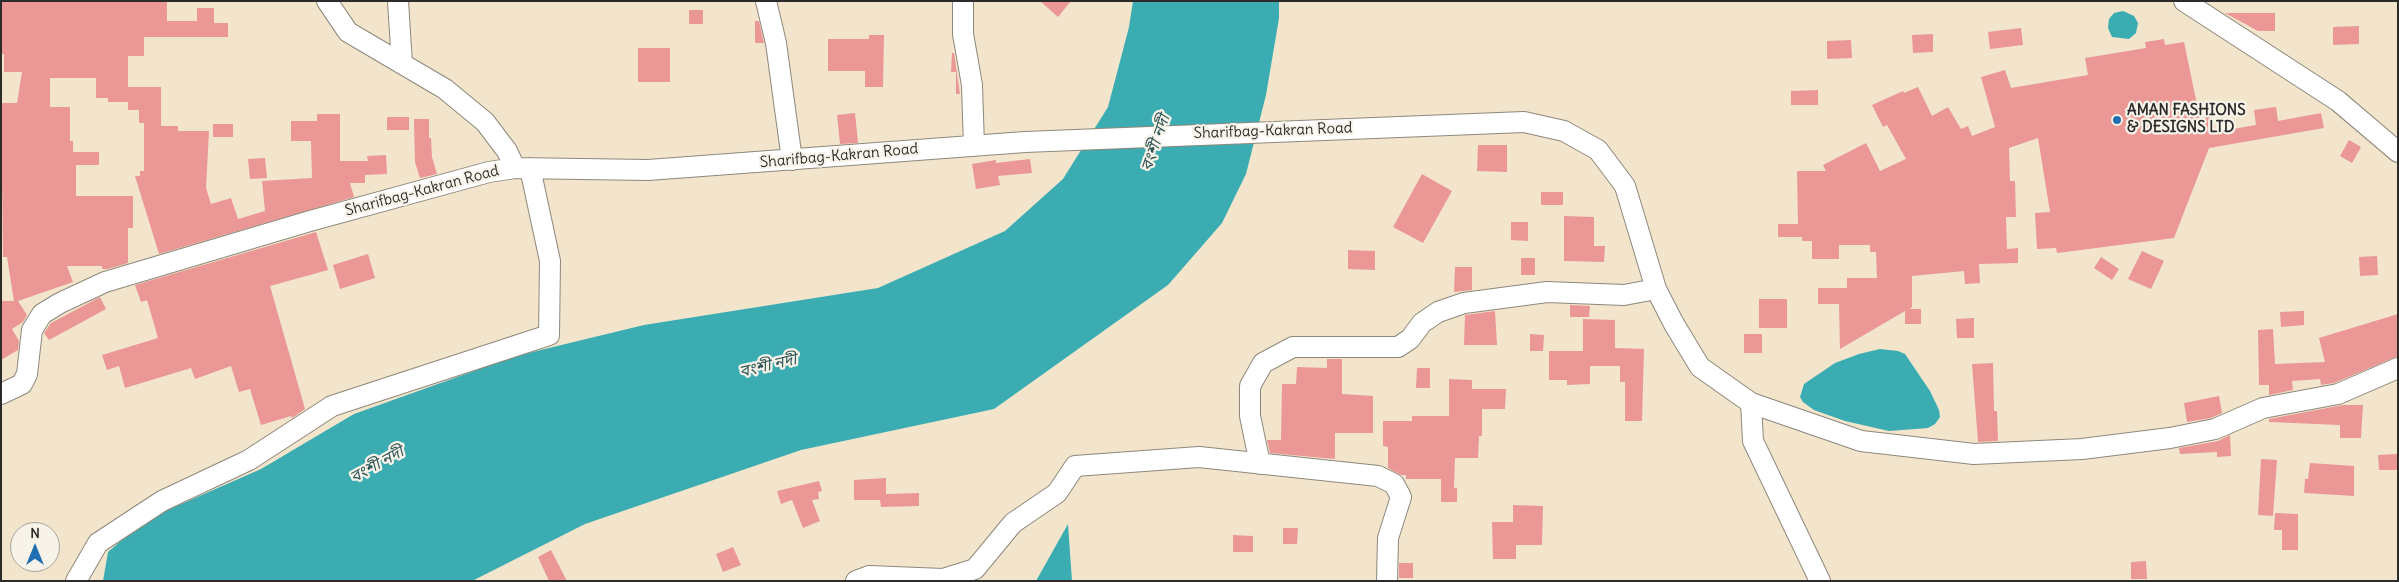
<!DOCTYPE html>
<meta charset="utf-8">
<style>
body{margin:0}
#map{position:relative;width:2399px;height:582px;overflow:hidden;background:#f2e5cc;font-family:Delius,sans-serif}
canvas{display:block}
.frame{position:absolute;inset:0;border:2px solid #2b2b2b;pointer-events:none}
.north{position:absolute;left:10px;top:522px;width:50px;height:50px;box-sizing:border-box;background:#f7f3e8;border:1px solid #a5a39c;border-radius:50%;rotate:0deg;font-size:14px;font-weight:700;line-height:20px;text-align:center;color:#2b2b2b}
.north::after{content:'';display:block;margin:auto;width:18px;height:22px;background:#1f6fb2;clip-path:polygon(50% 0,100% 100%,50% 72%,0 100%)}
</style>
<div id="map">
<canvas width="2399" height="582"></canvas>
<div class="frame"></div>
<div class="north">N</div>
</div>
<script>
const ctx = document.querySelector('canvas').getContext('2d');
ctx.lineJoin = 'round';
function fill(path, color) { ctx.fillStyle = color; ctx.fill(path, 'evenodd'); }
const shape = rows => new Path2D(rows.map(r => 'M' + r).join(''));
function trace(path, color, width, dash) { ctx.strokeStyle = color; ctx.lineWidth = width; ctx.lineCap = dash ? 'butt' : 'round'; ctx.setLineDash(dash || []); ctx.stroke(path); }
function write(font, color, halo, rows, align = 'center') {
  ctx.font = font + ' Delius,"Noto Sans Bengali",sans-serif'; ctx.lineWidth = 4.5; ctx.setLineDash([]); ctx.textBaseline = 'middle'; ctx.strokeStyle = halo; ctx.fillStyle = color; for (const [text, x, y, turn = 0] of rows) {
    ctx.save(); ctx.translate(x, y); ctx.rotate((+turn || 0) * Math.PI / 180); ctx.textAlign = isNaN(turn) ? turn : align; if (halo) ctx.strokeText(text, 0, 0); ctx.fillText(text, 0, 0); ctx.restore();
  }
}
const water = shape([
 [1133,1,1279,1,1279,18,1266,95,1246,174,1222,223,1168,285,994,409,801,450,585,524,472,581,103,581,108,552,145,520,261,469,354,414,516,356,644,325,878,288,1005,231,1063,179,1108,107,1129,27],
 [2123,11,2134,16,2138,23,2136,33,2129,39,2112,37,2108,28,2109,19,2114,13],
 [1880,349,1898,351,1905,354,1930,391,1939,410,1940,417,1935,424,1928,428,1889,431,1845,421,1814,410,1803,402,1800,397,1804,384,1835,363,1859,354],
 [1068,524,1072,581,1036,581]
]);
const building = shape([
 [1,1,167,1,167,21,197,21,197,8,214,8,214,23,228,23,228,37,144,37,144,56,128,56,128,87,161,87,161,126,178,126,178,131,209,131,206,188,211,204,231,198,238,219,265,211,262,181,312,178,311,141,291,141,291,121,317,121,317,114,340,114,340,161,368,161,367,156,386,155,387,174,365,175,365,183,350,183,354,197,159,254,135,176,140,176,140,171,144,171,144,123,139,123,139,110,128,110,128,102,108,102,108,98,96,98,96,78,50,78,50,107,70,107,70,141,73,141,73,152,99,152,99,165,76,165,76,196,133,196,133,228,128,228,128,263,108,269,102,269,102,266,67,266,73,282,18,301,27,315,23,322,12,329,19,341,18,350,1,360,1,301,14,301,7,257,3,257,1,103,17,103,22,72,4,72,4,54,1,54],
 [1040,1,1071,1,1058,17],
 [689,10,703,10,703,24,689,24],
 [2225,13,2275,13,2275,31,2258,31],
 [755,21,759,21,764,43,755,43],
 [2359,26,2359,44,2333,45,2333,27],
 [2021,28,2023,45,1990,49,1988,32],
 [1933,34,1933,52,1913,53,1912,35],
 [869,35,884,35,883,87,865,87,865,71,828,71,828,39,869,39],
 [2164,39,2165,45,2184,42,2200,119,2212,116,2216,132,2256,125,2254,110,2276,107,2278,121,2321,113,2324,128,2209,148,2174,238,2057,253,2056,248,2037,249,2035,213,2050,212,2038,138,2009,148,2010,181,2015,181,2016,217,2006,217,2007,249,2018,248,2018,263,1979,264,1980,283,1965,284,1964,271,1912,276,1912,307,1910,309,1921,309,1921,324,1905,324,1905,311,1840,349,1839,304,1818,304,1818,288,1847,288,1847,278,1877,278,1876,252,1870,252,1870,245,1839,245,1839,259,1812,259,1812,241,1802,241,1802,237,1778,237,1778,224,1798,224,1797,171,1826,171,1823,165,1866,143,1880,171,1906,159,1887,125,1883,127,1872,105,1903,91,1904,93,1918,87,1932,116,1948,107,1961,129,1968,126,1972,136,1995,127,1981,77,2005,70,2011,88,2088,75,2085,58,2146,48,2145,42],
 [1851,40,1852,58,1827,59,1827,41],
 [638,48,670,48,670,82,638,82],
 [952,53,954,53,960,94,956,94,956,72,951,72],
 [1818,90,1818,105,1791,105,1791,91],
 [855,113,858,143,840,144,837,115],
 [387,117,409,117,409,130,387,130],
 [414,119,429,119,429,138,431,138,432,157,437,174,420,178,415,162],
 [213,124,233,124,233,137,213,137],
 [2349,140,2361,147,2352,163,2340,156],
 [1478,145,1507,145,1507,172,1477,171],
 [265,158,267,178,250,179,248,159],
 [1030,159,1032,173,998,176,1000,185,976,189,972,164,996,160,996,163],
 [1422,174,1452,191,1423,243,1393,227],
 [1541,192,1563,192,1563,205,1541,205],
 [1564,216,1594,217,1594,246,1605,246,1604,262,1564,261],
 [1511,222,1528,222,1528,241,1511,240],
 [316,232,328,270,270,286,305,409,292,418,291,416,261,425,250,389,239,392,231,366,195,379,191,368,125,388,119,366,107,370,102,355,158,338,147,300,141,302,135,285],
 [1348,250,1375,251,1375,270,1348,269],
 [2142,251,2164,261,2151,289,2128,279],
 [368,254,375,278,340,289,333,265],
 [2377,256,2378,275,2360,276,2359,257],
 [2101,257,2119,269,2112,280,2094,268],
 [1521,258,1535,258,1535,275,1521,275],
 [1455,267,1472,267,1472,290,1454,292],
 [100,297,106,309,49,340,44,333,51,323],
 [1759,299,1787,299,1787,328,1759,328],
 [1570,305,1590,306,1589,317,1570,317],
 [1495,311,1497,345,1464,345,1465,315],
 [2304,311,2304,325,2281,327,2280,312],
 [2398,314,2398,356,2334,383,2321,385,2320,379,2292,381,2293,390,2269,395,2269,385,2259,385,2258,330,2273,329,2275,364,2325,362,2319,338],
 [1974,318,1974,338,1957,338,1956,319],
 [1583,319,1615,320,1615,348,1644,349,1642,421,1625,421,1625,382,1620,382,1620,366,1590,366,1590,384,1567,385,1567,380,1549,380,1549,351,1583,351],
 [1530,334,1544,335,1543,351,1530,351],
 [1744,334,1762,334,1762,353,1744,353],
 [1327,359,1342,359,1342,394,1373,396,1373,433,1335,433,1335,459,1270,453,1267,440,1281,440,1282,384,1296,384,1297,367,1327,368],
 [1993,363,1994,411,1997,411,1998,441,1978,442,1972,364],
 [1417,368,1430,368,1430,388,1416,388],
 [1449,379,1472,380,1472,389,1506,389,1505,409,1482,409,1482,436,1479,436,1478,458,1455,458,1454,488,1457,488,1457,502,1441,502,1441,479,1406,479,1406,475,1401,475,1388,468,1388,447,1383,446,1383,421,1412,421,1412,416,1449,416],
 [2219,396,2222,413,2211,418,2187,422,2184,403],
 [2343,405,2363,405,2361,438,2340,438,2340,425,2269,422,2269,419],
 [2230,435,2231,456,2217,457,2217,452,2180,454,2179,448,2218,441],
 [2398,454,2398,470,2379,470,2378,455],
 [2261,459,2277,460,2273,516,2258,515],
 [2310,463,2354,466,2354,496,2304,493,2305,479,2308,479],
 [886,478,886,494,919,493,919,506,881,507,880,500,854,500,854,480],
 [819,481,822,491,818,492,819,499,812,500,820,521,803,528,792,500,781,504,777,491],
 [1513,505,1543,506,1542,545,1516,545,1516,559,1493,559,1492,522,1513,522],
 [2275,513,2298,514,2298,550,2282,550,2282,530,2274,530],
 [1283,528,1298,528,1297,544,1283,544],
 [1233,535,1253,536,1253,552,1233,552],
 [733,547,741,565,723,572,716,554],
 [551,550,567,581,549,581,538,557],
 [2146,561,2147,579,2131,579,2131,562],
 [1399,563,1413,563,1413,578,1399,578]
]);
const minor = shape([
 [327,1,348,32,445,89,485,122,507,151,515,168],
 [398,1,402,64],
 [766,1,776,43,792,160],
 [963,1,963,34,972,85,974,146],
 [2184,1,2338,101,2398,152],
 [1,394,22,384,27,374,32,330,42,314,60,303,105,282,310,221,489,172,515,168,648,170,1025,142,1524,122,1564,131,1598,150,1625,186,1656,289],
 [1751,403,1753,441,1820,581],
 [1260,464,1250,416,1250,386,1263,363,1293,347,1398,347,1410,339,1422,323,1438,312,1464,303,1547,292,1624,295,1656,289,1674,324,1700,367,1751,403,1861,441,1974,454,2082,449,2170,438,2215,429,2263,408,2338,394,2398,368],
 [76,581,98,543,162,501,249,460,332,406,549,335,550,261,530,168],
 [856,581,869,576,943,579,975,569,1013,523,1057,493,1075,466,1199,457,1378,476,1394,484,1401,497,1388,538,1387,581]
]);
const markers = [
 [2117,120,5,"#1f6fb2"]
];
const poiNames = [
 ["AMAN FASHIONS",2127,111],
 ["& DESIGNS LTD",2127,128]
];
const streetNames = [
 ["Sharifbag-Kakran Road",1273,131,-2],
 ["Sharifbag-Kakran Road",839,156,-5],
 ["Sharifbag-Kakran Road",422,191,-15]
];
const waterNames = [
 ["বংশী নদী",1156,143,-71],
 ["বংশী নদী",768,366,-13],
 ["বংশী নদী",377,465,-29]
];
fill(water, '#3aacb2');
fill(building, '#ea9796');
trace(minor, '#8e887c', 22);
trace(minor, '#fff', 20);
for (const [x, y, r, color] of markers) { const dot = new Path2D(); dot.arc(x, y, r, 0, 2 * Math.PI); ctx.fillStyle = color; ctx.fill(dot); trace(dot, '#f7f3e8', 2); }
write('bold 15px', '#2b2b2b', '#f7f3e8', poiNames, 'left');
write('15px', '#2b2b2b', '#f7f3e8', streetNames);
write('italic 16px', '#30585a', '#f7f3e8', waterNames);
</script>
